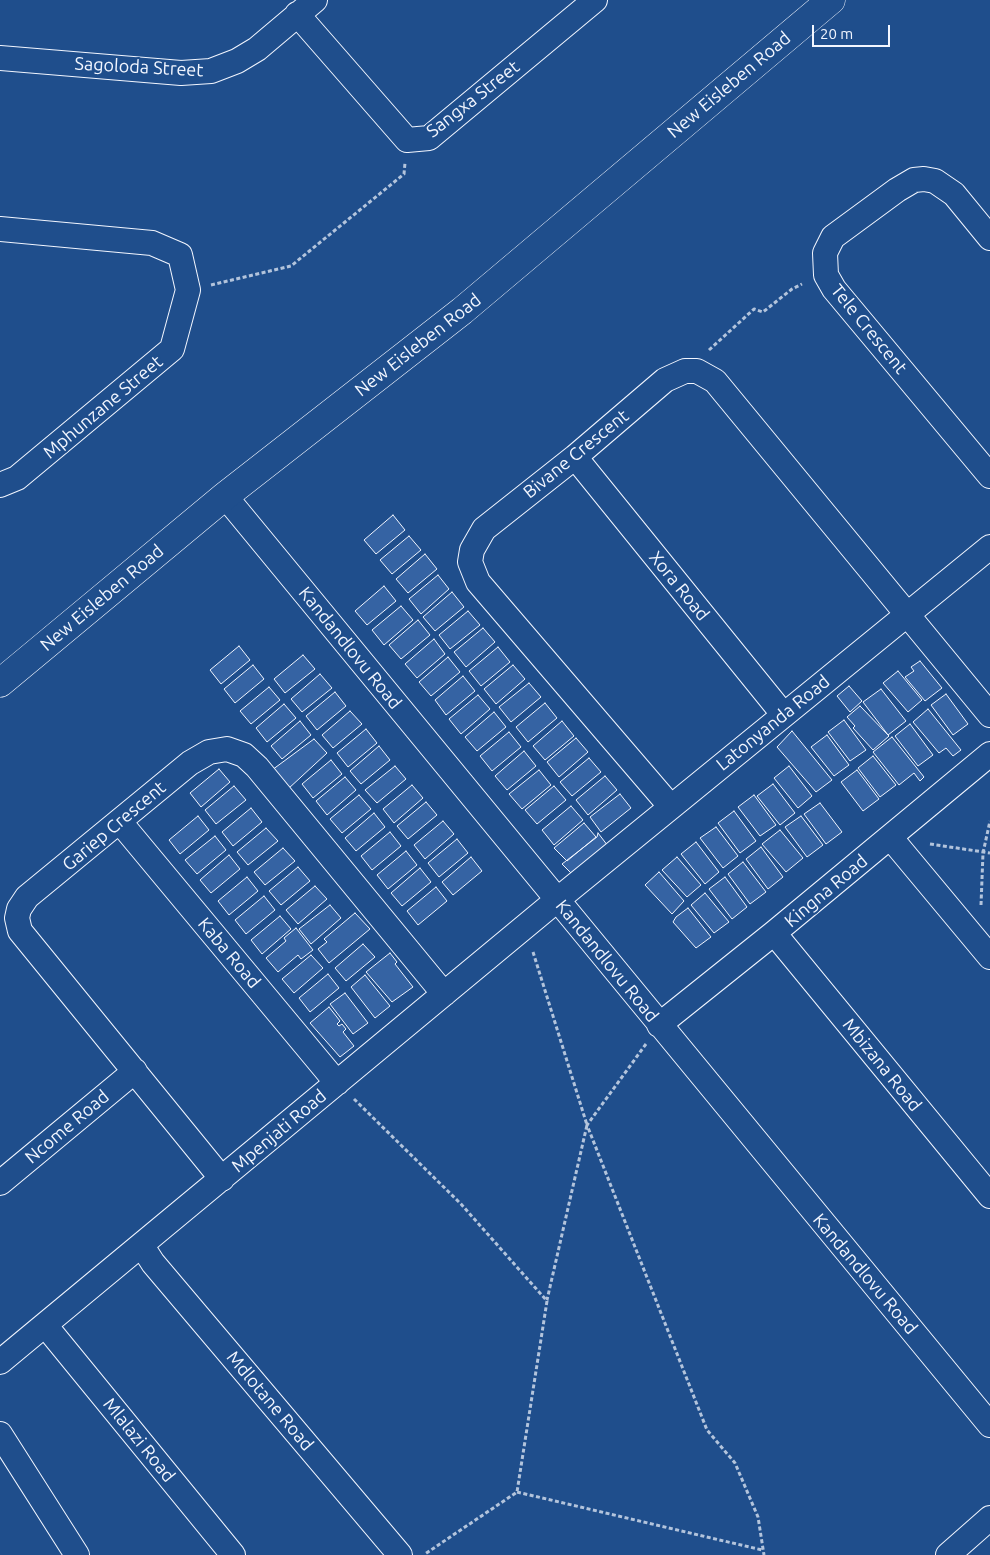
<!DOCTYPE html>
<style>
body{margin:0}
#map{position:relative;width:990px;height:1555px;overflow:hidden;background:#1f4e8c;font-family:Ubuntu,sans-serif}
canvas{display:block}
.scale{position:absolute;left:812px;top:25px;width:78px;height:22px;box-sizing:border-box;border:2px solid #f2f6ff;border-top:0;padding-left:6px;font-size:15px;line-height:18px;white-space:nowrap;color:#f2f6ff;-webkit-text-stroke:4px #1f4e8c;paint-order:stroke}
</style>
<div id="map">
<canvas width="990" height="1555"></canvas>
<div class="scale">20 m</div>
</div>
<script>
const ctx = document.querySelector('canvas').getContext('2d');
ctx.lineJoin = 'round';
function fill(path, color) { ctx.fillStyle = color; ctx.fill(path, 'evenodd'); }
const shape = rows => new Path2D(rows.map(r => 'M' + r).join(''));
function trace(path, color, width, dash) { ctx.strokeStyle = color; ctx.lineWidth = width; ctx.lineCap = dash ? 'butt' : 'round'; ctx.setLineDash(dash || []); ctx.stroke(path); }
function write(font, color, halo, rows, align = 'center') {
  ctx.font = font + ' Ubuntu,sans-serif'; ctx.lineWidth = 4; ctx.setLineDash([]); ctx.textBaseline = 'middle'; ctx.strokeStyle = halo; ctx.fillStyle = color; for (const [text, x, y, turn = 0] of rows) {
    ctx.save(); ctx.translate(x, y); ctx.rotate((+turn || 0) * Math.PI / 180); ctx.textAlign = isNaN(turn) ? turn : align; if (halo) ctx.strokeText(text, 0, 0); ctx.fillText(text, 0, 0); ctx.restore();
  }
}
const building = shape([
 [393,515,405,530,376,554,364,540,393,515],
 [409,536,421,550,392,574,380,560,409,536],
 [425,554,437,569,408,593,396,579,425,554],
 [438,575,449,589,421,614,409,599,438,575],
 [384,586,396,601,367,625,355,611,384,586],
 [452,592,464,607,435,631,423,617,452,592],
 [401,606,413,620,384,645,372,630,401,606],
 [468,611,480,625,450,649,439,635,468,611],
 [418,620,430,635,401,659,389,645,418,620],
 [483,628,495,642,466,667,454,652,483,628],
 [434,639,445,654,417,678,405,664,434,639],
 [239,646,250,660,221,684,210,670,239,646],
 [498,647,510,662,481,686,469,671,498,647],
 [303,655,315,669,285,693,274,679,303,655],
 [448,657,460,672,431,696,419,682,448,657],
 [920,661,942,688,925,701,905,677,914,671,911,667,920,661],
 [253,665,264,679,235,703,224,689,253,665],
 [513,665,525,679,496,704,484,689,513,665],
 [898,671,922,700,908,712,883,683,898,671],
 [320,674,332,688,302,712,291,699,320,674],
 [463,676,475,691,446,715,435,700,463,676],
 [529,683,541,697,511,722,499,707,529,683],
 [849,686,862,701,850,712,837,696,849,686],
 [269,687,280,700,251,724,240,711,269,687],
 [881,689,906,721,888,735,863,702,881,689],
 [335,692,346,706,317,730,306,716,335,692],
 [946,694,968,724,953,735,931,705,946,694],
 [478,695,490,709,461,734,449,719,478,695],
 [545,703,557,718,528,742,516,727,545,703],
 [284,704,296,718,267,742,256,728,284,704],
 [860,706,889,736,873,750,853,728,855,726,847,717,860,706],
 [928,709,961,750,953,756,946,748,939,753,913,722,928,709],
 [350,711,362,724,333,748,322,735,350,711],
 [494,712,506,727,477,751,465,737,494,712],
 [844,720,866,750,850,761,828,732,844,720],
 [300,721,311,735,282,759,271,746,300,721],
 [562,721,574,736,545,760,533,746,562,721],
 [910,724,933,755,918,766,895,736,910,724],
 [366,729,377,743,348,767,337,753,366,729],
 [792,731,832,780,816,792,777,747,792,731],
 [509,732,521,747,492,771,480,756,509,732],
 [827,735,849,765,834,776,811,747,827,735],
 [892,737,924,777,920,781,914,773,899,785,873,752,892,737],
 [576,738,588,752,559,777,547,762,576,738],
 [314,739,327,753,288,789,272,770,314,739],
 [379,746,390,760,361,784,350,771,379,746],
 [524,751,536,766,507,790,495,776,524,751],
 [873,756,896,785,880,797,858,768,873,756],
 [589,758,601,772,572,796,560,782,589,758],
 [331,760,342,774,313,798,302,784,331,760],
 [395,766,406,779,377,803,365,790,395,766],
 [789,766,812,796,798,808,774,778,789,766],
 [219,769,230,782,201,807,190,793,219,769],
 [539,770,551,785,522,809,509,794,539,770],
 [857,770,879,799,863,811,841,782,857,770],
 [605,776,617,790,588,815,576,800,605,776],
 [345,777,356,790,327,815,316,801,345,777],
 [773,784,795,813,780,825,757,796,773,784],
 [412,785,423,798,394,823,383,809,412,785],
 [234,786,246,800,216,824,205,810,234,786],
 [554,786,566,800,537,824,525,810,554,786],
 [620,794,631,808,601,832,590,817,620,794],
 [359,795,371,809,342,833,330,819,359,795],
 [754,795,776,825,760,836,738,807,754,795],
 [426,802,437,815,408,839,397,826,426,802],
 [820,803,842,832,826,844,804,814,820,803],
 [571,806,583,820,554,845,542,830,571,806],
 [251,808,262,822,233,846,222,832,251,808],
 [734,811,756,841,740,853,718,823,734,811],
 [374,813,385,827,356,851,345,838,374,813],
 [198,816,209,830,180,854,169,840,198,816],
 [801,816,823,845,807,857,785,827,801,816],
 [443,821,454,834,425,859,414,845,443,821],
 [584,823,596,837,567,861,554,848,584,823],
 [716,827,738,856,723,868,700,838,716,827],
 [266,828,278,841,248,865,237,852,266,828],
 [780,830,803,858,786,872,762,844,780,830],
 [390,832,401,846,372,870,361,856,390,832],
 [598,833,608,846,574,876,562,864,597,837,598,833],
 [215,836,226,850,197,874,185,860,215,836],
 [457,839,468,853,439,877,428,863,457,839],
 [696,842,719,872,705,884,681,854,696,842],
 [761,847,783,877,768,889,746,859,761,847],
 [283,848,295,861,265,885,254,872,283,848],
 [406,851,417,865,388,889,377,875,406,851],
 [229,855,240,869,211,893,200,880,229,855],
 [471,857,482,871,453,895,442,882,471,857],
 [677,857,701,885,687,897,662,870,677,857],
 [743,862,766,892,750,904,728,874,743,862],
 [298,867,310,881,281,905,269,891,298,867],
 [420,868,431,882,402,906,391,893,420,868],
 [659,872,684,901,672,914,645,885,659,872],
 [247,877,258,891,229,915,218,901,247,877],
 [725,877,747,907,732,919,709,889,725,877],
 [315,886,327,899,298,924,286,910,315,886],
 [436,887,447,901,418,925,407,911,436,887],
 [705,893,729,922,714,933,691,905,705,893],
 [264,896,275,910,246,934,235,920,264,896],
 [330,905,341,918,311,944,299,929,330,905],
 [688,908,711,937,696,948,673,922,676,917,688,908],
 [355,913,370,929,329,963,318,949,327,942,324,939,355,913],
 [280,916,291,929,262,954,251,940,280,916],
 [296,928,313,950,301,959,298,955,278,972,266,958,286,941,284,938,296,928],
 [363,944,375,957,346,981,335,968,363,944],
 [390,953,397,962,395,964,413,987,392,1002,366,972,390,953],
 [311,955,323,968,294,993,282,979,311,955],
 [328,974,339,988,310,1012,299,998,328,974],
 [365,975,390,1006,375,1018,351,987,365,975],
 [345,993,368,1023,353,1034,330,1004,345,993],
 [329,1007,340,1021,337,1024,339,1026,342,1024,346,1029,343,1032,354,1046,340,1057,310,1023,329,1007]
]);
const path = shape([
 [211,285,291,266,404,174,405,163],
 [709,350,754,309,763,312,792,289,802,284],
 [930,844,990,853],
 [981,905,983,853,990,821],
 [533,952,587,1125,547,1300],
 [646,1044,587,1125,707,1430,735,1463,758,1517,764,1555],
 [354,1099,461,1204,547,1301,517,1492,425,1554],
 [517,1492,762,1550]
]);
const minor = shape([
 [297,14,407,140,429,138,595,0],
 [0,58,181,73,211,71,237,61,257,49,315,0],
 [0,229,152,243,180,255,188,290,172,349,17,478,0,485],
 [990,238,954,194,935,181,924,179,914,180,897,190,833,237,825,253,826,275,834,289,990,476],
 [575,457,783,714],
 [225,496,990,1425],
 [671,807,478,582,470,562,472,550,484,529,575,457,665,380,685,371,697,371,715,381,990,715],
 [120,822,337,1083],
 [890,837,990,957],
 [774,933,990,1196],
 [659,1025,774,933,990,754],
 [222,1179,20,931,17,918,19,909,27,897,190,763,209,752,227,749,244,755,257,767,444,994],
 [0,1183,135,1071],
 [142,1246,153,1263,400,1555],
 [45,1325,233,1555],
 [0,1362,557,900,990,547],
 [0,1434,77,1555],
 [948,1555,990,1518]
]);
const secondary = shape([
 [0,683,225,496,462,311,831,0]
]);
const streetNames = [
 ["Sagoloda Street",139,67,3],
 ["New Eisleben Road",729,85,-40],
 ["Sangxa Street",473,99,-38],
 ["Tele Crescent",869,329,51],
 ["New Eisleben Road",418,345,-38],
 ["Mphunzane Street",103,407,-40],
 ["Bivane Crescent",576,454,-39],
 ["Xora Road",679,586,51],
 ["New Eisleben Road",102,598,-40],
 ["Kandandlovu Road",350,648,51],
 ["Latonyanda Road",773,723,-39],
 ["Gariep Crescent",114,826,-40],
 ["Kingna Road",826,891,-40],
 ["Kaba Road",229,953,50],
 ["Kandandlovu Road",607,961,51],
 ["Mbizana Road",882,1065,51],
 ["Ncome Road",67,1127,-40],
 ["Mpenjati Road",279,1131,-40],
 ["Kandandlovu Road",865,1274,50],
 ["Mdlotane Road",270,1401,50],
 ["Mlalazi Road",139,1440,51]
];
fill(building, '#3563a3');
trace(building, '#f2f6ff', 1);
trace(minor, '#f2f6ff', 26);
trace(secondary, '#f2f6ff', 29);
trace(path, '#b3c4dc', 3, [4, 2.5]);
trace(minor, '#1f4e8c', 24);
trace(secondary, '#1f4e8c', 28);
write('18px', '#f2f6ff', '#1f4e8c', streetNames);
</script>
